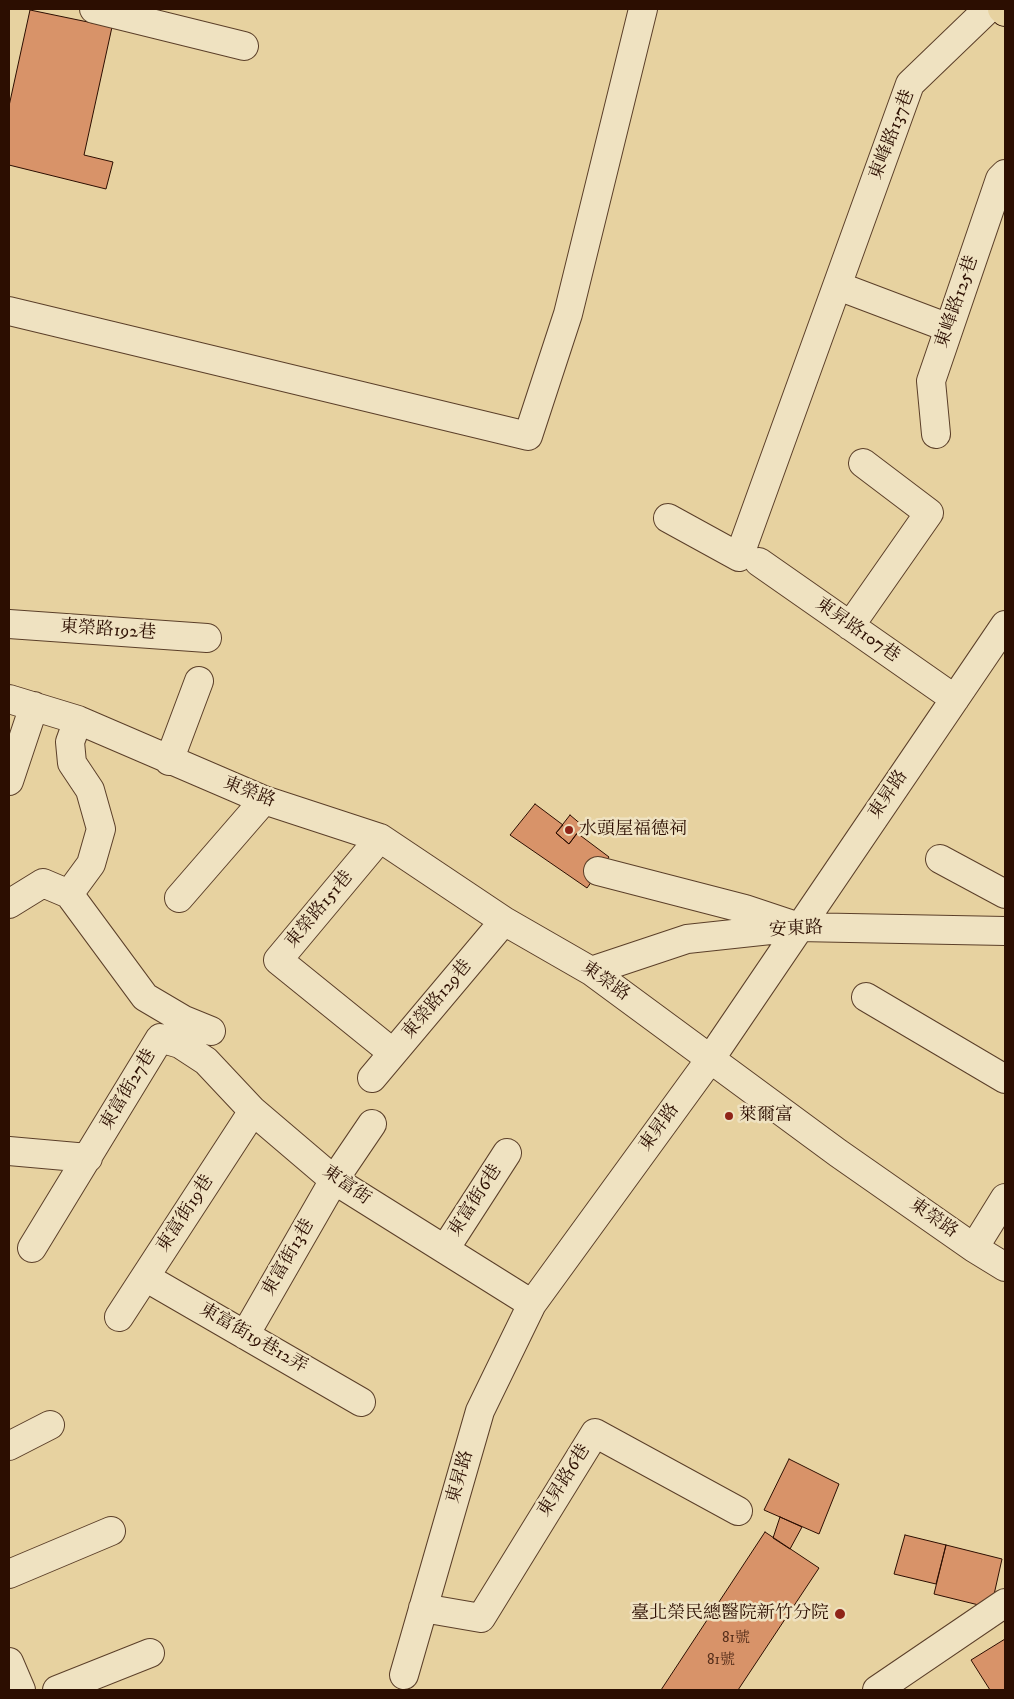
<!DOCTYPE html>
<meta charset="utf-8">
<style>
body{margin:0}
#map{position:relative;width:1014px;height:1699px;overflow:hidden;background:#e7d2a0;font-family:"IM FELL DW Pica",serif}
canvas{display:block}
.frame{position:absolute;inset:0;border:10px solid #2c0e01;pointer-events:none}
</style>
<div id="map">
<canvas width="1014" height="1699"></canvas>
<div class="frame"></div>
</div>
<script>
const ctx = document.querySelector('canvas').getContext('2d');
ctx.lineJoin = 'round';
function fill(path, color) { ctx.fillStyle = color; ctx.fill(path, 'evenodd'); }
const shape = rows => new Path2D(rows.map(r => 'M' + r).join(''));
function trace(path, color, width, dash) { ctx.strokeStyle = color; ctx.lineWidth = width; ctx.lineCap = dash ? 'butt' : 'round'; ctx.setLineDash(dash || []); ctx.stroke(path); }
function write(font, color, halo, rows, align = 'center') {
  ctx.font = font + ' "IM FELL DW Pica","Noto Serif TC",serif'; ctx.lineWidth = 5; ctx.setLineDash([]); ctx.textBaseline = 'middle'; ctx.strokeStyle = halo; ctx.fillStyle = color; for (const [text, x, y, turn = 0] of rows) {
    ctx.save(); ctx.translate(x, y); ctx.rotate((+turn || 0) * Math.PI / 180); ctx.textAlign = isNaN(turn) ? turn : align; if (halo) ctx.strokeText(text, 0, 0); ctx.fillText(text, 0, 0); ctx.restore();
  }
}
const building = shape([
 [30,10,112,27,84,155,113,162,106,189,9,165,9,106,30,10],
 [535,804,563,825,556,833,569,844,577,833,609,857,587,888,510,835,535,804],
 [570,815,583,826,569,844,556,833,570,815],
 [789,1459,839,1484,819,1534,764,1510,789,1459],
 [780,1517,802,1527,790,1549,773,1538,780,1517],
 [765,1532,819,1568,738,1690,661,1690,765,1532],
 [905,1535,946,1545,936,1584,894,1574,905,1535],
 [946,1545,1002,1559,991,1608,934,1594,946,1545],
 [1005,1639,1005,1690,990,1690,971,1660,1005,1639]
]);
const minor = shape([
 [94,9,244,46],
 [838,286,949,328],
 [9,311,528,436,568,314,643,9],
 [936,434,931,381,1000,179,1005,174],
 [668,518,739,557,910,84,988,9],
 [759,562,955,699],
 [9,624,207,638],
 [850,626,929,513,863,463],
 [9,699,78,720,264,800,380,838,504,921,591,971,838,1153,974,1248,1005,1267],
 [78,720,70,742,72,763,90,790,101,829,91,864,69,894,145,997,184,1020,211,1031],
 [169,761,199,681],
 [9,781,34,706],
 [380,838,278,960,393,1053],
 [940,859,1005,894],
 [598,871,745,909,790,924],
 [179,898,264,800],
 [9,904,43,883,69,894],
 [591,971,687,939,798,927,1005,931],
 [866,997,1005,1079],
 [372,1078,504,921],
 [9,1151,88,1158],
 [32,1248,160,1038,180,1044,206,1061,253,1111,334,1180,532,1304],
 [974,1248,1005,1198],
 [445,1249,507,1153],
 [145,1277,361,1402],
 [119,1317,253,1111],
 [245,1335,334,1180,372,1124],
 [9,1446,50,1425],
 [9,1574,111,1531],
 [423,1608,481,1618,595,1433,738,1511],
 [9,1662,21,1690],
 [404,1675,480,1411,532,1304,711,1058,1005,625],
 [57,1690,150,1653],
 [877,1690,1005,1603]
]);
const major = shape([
 [1002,9,1005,12]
]);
const markers = [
 [569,830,5,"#8f2418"],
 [729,1116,5,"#8f2418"],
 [840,1614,6,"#8f2418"]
];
const numberNames = [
 ["81號",736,1639],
 ["81號",721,1661]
];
const streetNames = [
 ["東峰路137巷",893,135,-69],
 ["東峰路125巷",958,302,-71],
 ["東榮路192巷",108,631,4],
 ["東昇路107巷",857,631,35],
 ["東榮路",249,793,21],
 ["東昇路",889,795,-56],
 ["東榮路151巷",320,910,-50],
 ["安東路",796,930,-3],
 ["東榮路",605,982,35],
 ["東榮路129巷",438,1000,-50],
 ["東富街27巷",129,1090,-59],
 ["東昇路",660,1128,-54],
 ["東富街",346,1186,35],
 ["東富街6巷",476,1201,-57],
 ["東富街19巷",186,1214,-57],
 ["東榮路",933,1219,35],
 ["東富街13巷",289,1258,-60],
 ["東富街19巷12弄",253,1339,30],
 ["東昇路",461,1477,-74],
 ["東昇路6巷",565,1481,-58]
];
const poiNames = [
 ["水頭屋福德祠",579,830],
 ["萊爾富",739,1116],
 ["臺北榮民總醫院新竹分院",829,1614,"right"]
];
fill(building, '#d89369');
trace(building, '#2c0e01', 1);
trace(minor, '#5b3f29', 30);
trace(major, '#2c0e01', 30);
trace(minor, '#efe2c1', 28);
trace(major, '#e7d2a0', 28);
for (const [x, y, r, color] of markers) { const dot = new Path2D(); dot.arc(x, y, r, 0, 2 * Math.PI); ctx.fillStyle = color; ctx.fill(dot); trace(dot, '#efe2c1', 2); }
write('15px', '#572f1b', null, numberNames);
write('18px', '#2c0e01', '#efe2c1', streetNames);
write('18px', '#2c0e01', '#efe2c1', poiNames, 'left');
</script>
